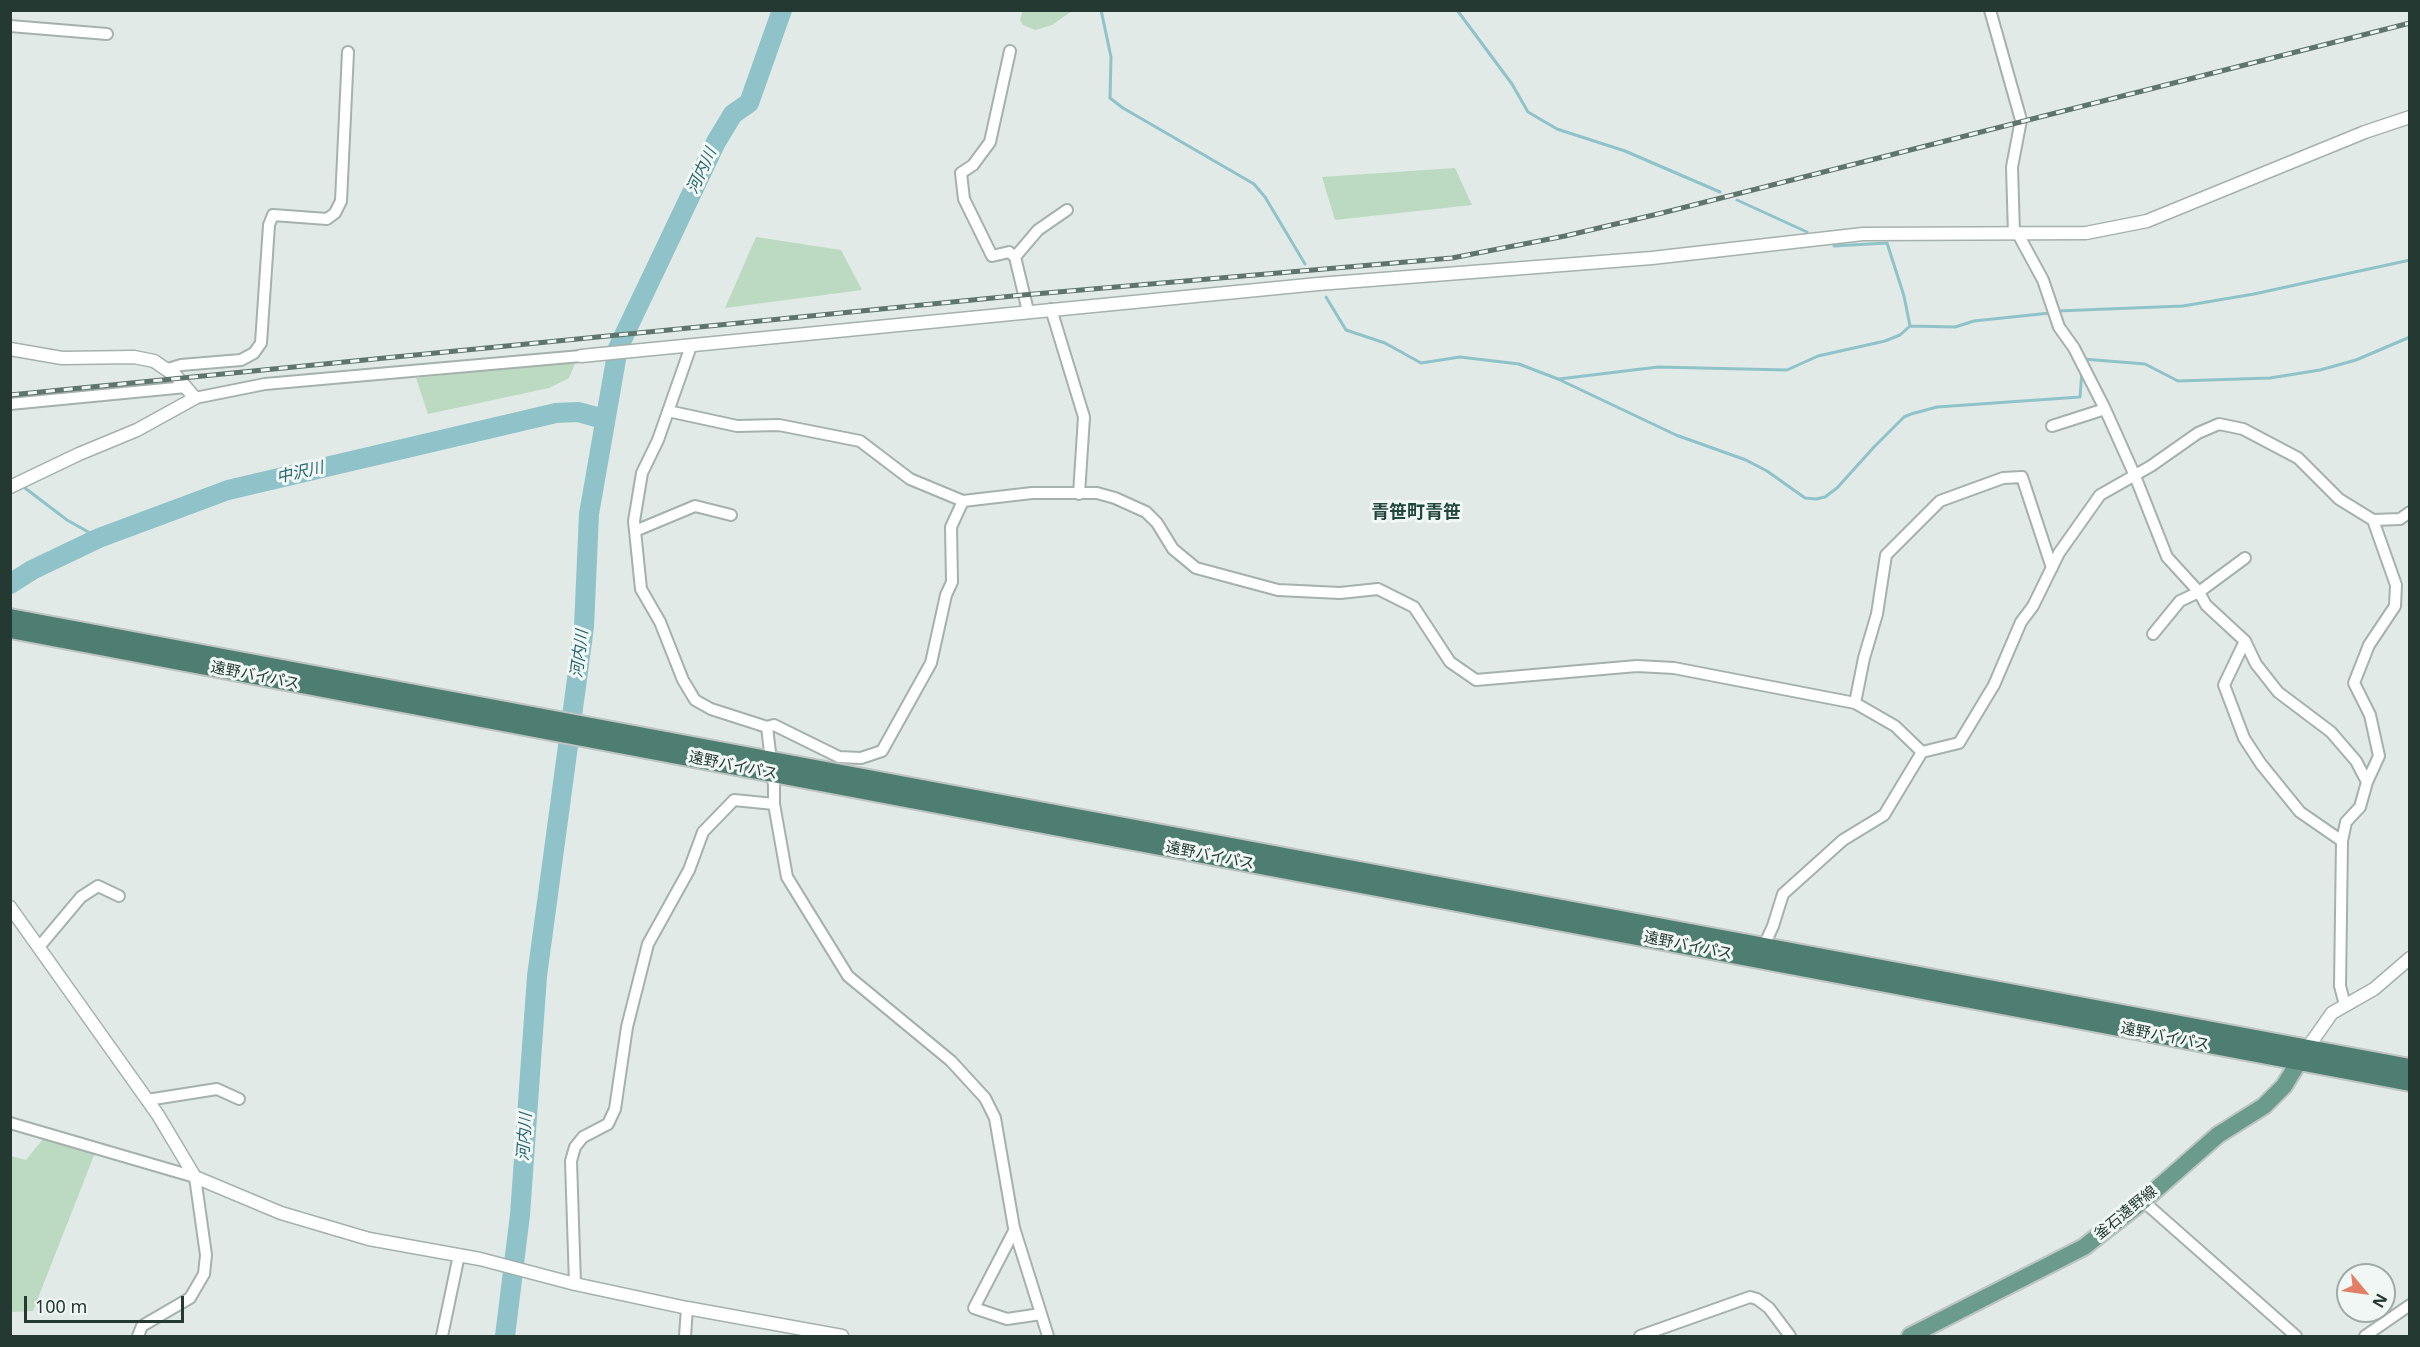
<!DOCTYPE html>
<meta charset="utf-8">
<style>
body{margin:0}
#map{position:relative;width:2420px;height:1347px;overflow:hidden;background:#e1eae6;font-family:"Noto Sans",sans-serif}
canvas{display:block}
.frame{position:absolute;inset:0;border:12px solid #233932;pointer-events:none}
.north{position:absolute;left:2336px;top:1263px;width:60px;height:60px;box-sizing:border-box;background:#f1f7f4;border:2px solid #9faba6;border-radius:50%;rotate:119deg;font-size:16px;font-weight:700;line-height:24px;text-align:center;color:#233932}
.north::after{content:'';display:block;margin:auto;width:21px;height:27px;background:#e37f66;clip-path:polygon(50% 0,100% 100%,50% 72%,0 100%)}
.scale{position:absolute;left:24px;top:1296px;width:160px;height:27px;box-sizing:border-box;border:3px solid #233932;border-top:0;padding-left:8px;font-size:18px;line-height:21px;white-space:nowrap;color:#233932;-webkit-text-stroke:4px #f1f7f4;paint-order:stroke}
</style>
<div id="map">
<canvas width="2420" height="1347"></canvas>
<div class="frame"></div>
<div class="north">N</div>
<div class="scale">100 m</div>
</div>
<script>
const ctx = document.querySelector('canvas').getContext('2d');
ctx.lineJoin = 'round';
function fill(path, color) { ctx.fillStyle = color; ctx.fill(path, 'evenodd'); }
const shape = rows => new Path2D(rows.map(r => 'M' + r).join(''));
function trace(path, color, width, dash) { ctx.strokeStyle = color; ctx.lineWidth = width; ctx.lineCap = dash ? 'butt' : 'round'; ctx.setLineDash(dash || []); ctx.stroke(path); }
function write(font, color, halo, rows, align = 'center') {
  ctx.font = font + ' "Noto Sans","Noto Sans JP",sans-serif'; ctx.lineWidth = 6; ctx.setLineDash([]); ctx.textBaseline = 'middle'; ctx.strokeStyle = halo; ctx.fillStyle = color; for (const [text, x, y, turn = 0] of rows) {
    ctx.save(); ctx.translate(x, y); ctx.rotate((+turn || 0) * Math.PI / 180); ctx.textAlign = isNaN(turn) ? turn : align; if (halo) ctx.strokeText(text, 0, 0); ctx.fillText(text, 0, 0); ctx.restore();
  }
}
const green = shape([
 [1023,10,1072,10,1072,11,1052,25,1035,30,1023,25,1020,20],
 [1455,168,1472,205,1335,220,1322,177],
 [756,237,841,250,862,290,725,308],
 [576,361,569,378,549,388,428,414,416,378],
 [52,1128,98,1145,33,1311,11,1312,11,1156,26,1160]
]);
const stream = shape([
 [1101,10,1111,57,1110,98,1123,108,1254,184,1265,197,1305,264],
 [1457,10,1512,84,1528,112,1557,129,1625,151,1720,192],
 [1737,200,1807,232],
 [1834,246,1887,243,1904,296,1910,326],
 [1326,297,1346,330,1385,343,1421,363,1460,357,1519,364,1558,379,1676,435,1746,460,1767,471,1805,498,1816,499,1825,497,1837,488,1874,447,1904,417,1911,414,1937,407,2080,397,2082,371],
 [2057,311,2183,306,2254,294,2410,260],
 [2083,359,2145,364,2178,381,2270,378,2320,370,2356,360,2410,337],
 [1559,379,1658,367,1787,370,1818,356,1885,341,1900,335,1910,326,1955,327,1974,321,2050,313],
 [25,488,67,520,99,538]
]);
const river = shape([
 [10,584,32,570,99,538,228,490,556,413,578,412,604,419],
 [505,1336,520,1215,537,976,584,627,589,514,618,348,716,142,733,114,749,103,782,10]
]);
const minor = shape([
 [1990,10,2021,120,2012,167,2014,234],
 [10,26,107,34],
 [1010,51,990,142,973,165,961,173,964,199,992,256,1009,252,1015,257,1028,311],
 [2018,234,2043,280,2059,327,2074,348,2105,409,2135,476,2167,557,2199,592,2206,605,2245,641,2256,664,2278,692,2331,732,2356,761,2367,782],
 [1015,257,1038,230,1067,210],
 [1051,309,1084,417,1079,494],
 [691,346,658,440,642,473,634,521,641,589,660,622,683,680,695,700,711,709,767,727,774,725,839,757,861,758,882,751,931,663,946,595,952,582,951,527,963,501],
 [168,369,181,365,241,360,254,353,261,343,269,225,273,215,327,219,335,213,341,201,348,52],
 [195,398,265,384,581,356],
 [10,404,186,387],
 [668,411,737,426,779,425,860,441,910,479,963,501,1032,493,1097,493,1115,498,1146,512,1157,523,1173,549,1196,568,1278,590,1340,593,1378,589,1414,607,1450,662,1476,680,1637,666,1674,668,1855,703,1895,726,1922,752],
 [2052,426,2105,409],
 [635,531,695,506,731,515],
 [2153,634,2180,601,2199,592,2245,558],
 [2245,641,2224,685,2244,738,2261,764,2300,812,2342,841],
 [1855,703,1864,658,1877,614,1886,555,1940,501,2003,478,2022,477,2052,568],
 [767,727,774,786,774,804,787,877,848,976,951,1061,985,1098,995,1118,1014,1228,1048,1336],
 [39,947,81,897,98,886,119,896],
 [1762,950,1773,926,1783,894,1843,840,1884,815,1922,752,1959,743,1994,685,2021,622,2033,606,2059,553,2100,495,2151,466,2198,433,2219,424,2243,429,2298,458,2339,499,2373,520,2400,519,2410,512],
 [2345,1005,2340,986,2342,841,2346,822,2360,807,2367,782,2379,756,2370,715,2354,683,2369,645,2395,606,2396,585,2373,520],
 [147,1100,217,1089,239,1099],
 [10,1123,195,1177,206,1255,204,1274,190,1298,142,1326,138,1336],
 [2143,1201,2296,1336],
 [1014,1231,974,1308,1007,1319,1041,1314],
 [575,1284,571,1161,575,1147,583,1137,608,1124,615,1109,627,1027,648,944,689,870,703,832,734,800,774,804],
 [442,1336,459,1255],
 [685,1336,687,1308],
 [1640,1336,1750,1297,1757,1299,1769,1308,1790,1336],
 [2365,1336,2410,1305]
]);
const tertiary = shape([
 [10,349,62,358,134,357,154,361,176,376,195,398,137,430,79,454,10,487],
 [581,356,1318,284,1652,258,1863,234,2086,233,2147,221,2365,132,2410,117],
 [10,907,158,1115,195,1177,281,1213,369,1239,480,1259,575,1284,687,1308,842,1336],
 [2308,1047,2332,1013,2374,989,2410,958]
]);
const primary = shape([
 [1910,1336,2084,1247,2143,1201,2218,1135,2264,1106,2284,1086,2306,1050]
]);
const trunk = shape([
 [10,617,2410,1067],
 [10,630,2410,1083]
]);
const rail = shape([
 [10,395,1023,295,1452,258,1565,236,1662,213,2410,23]
]);
const streetNames = [
 ["遠野バイパス",255,676,11],
 ["遠野バイパス",733,766,11],
 ["遠野バイパス",1210,856,11],
 ["遠野バイパス",1688,946,11],
 ["遠野バイパス",2165,1037,11],
 ["釜石遠野線",2126,1213,-39]
];
const waterNames = [
 ["河内川",702,171,-65],
 ["中沢川",300,473,-13],
 ["河内川",580,654,-83],
 ["河内川",525,1137,-86]
];
const quarterNames = [
 ["青笹町青笹",1416,513]
];
fill(green, '#bcd9c2');
trace(stream, '#8fc3c9', 3);
trace(river, '#8fc3c9', 20);
trace(minor, '#a4b1ac', 14);
trace(tertiary, '#a4b1ac', 15);
trace(primary, '#bdc4c2', 20);
trace(trunk, '#bdc4c2', 20);
trace(minor, '#fff', 10);
trace(tertiary, '#fff', 12);
trace(primary, '#6a9b8c', 16);
trace(trunk, '#4e7e71', 16);
trace(rail, '#5e746d', 5);
trace(rail, '#f1f7f4', 3, [9]);
write('15px', '#233932', '#f1f7f4', streetNames);
write('italic 16px', '#24656e', '#f1f7f4', waterNames);
write('bold 18px', '#22483d', '#f1f7f4', quarterNames);
</script>
